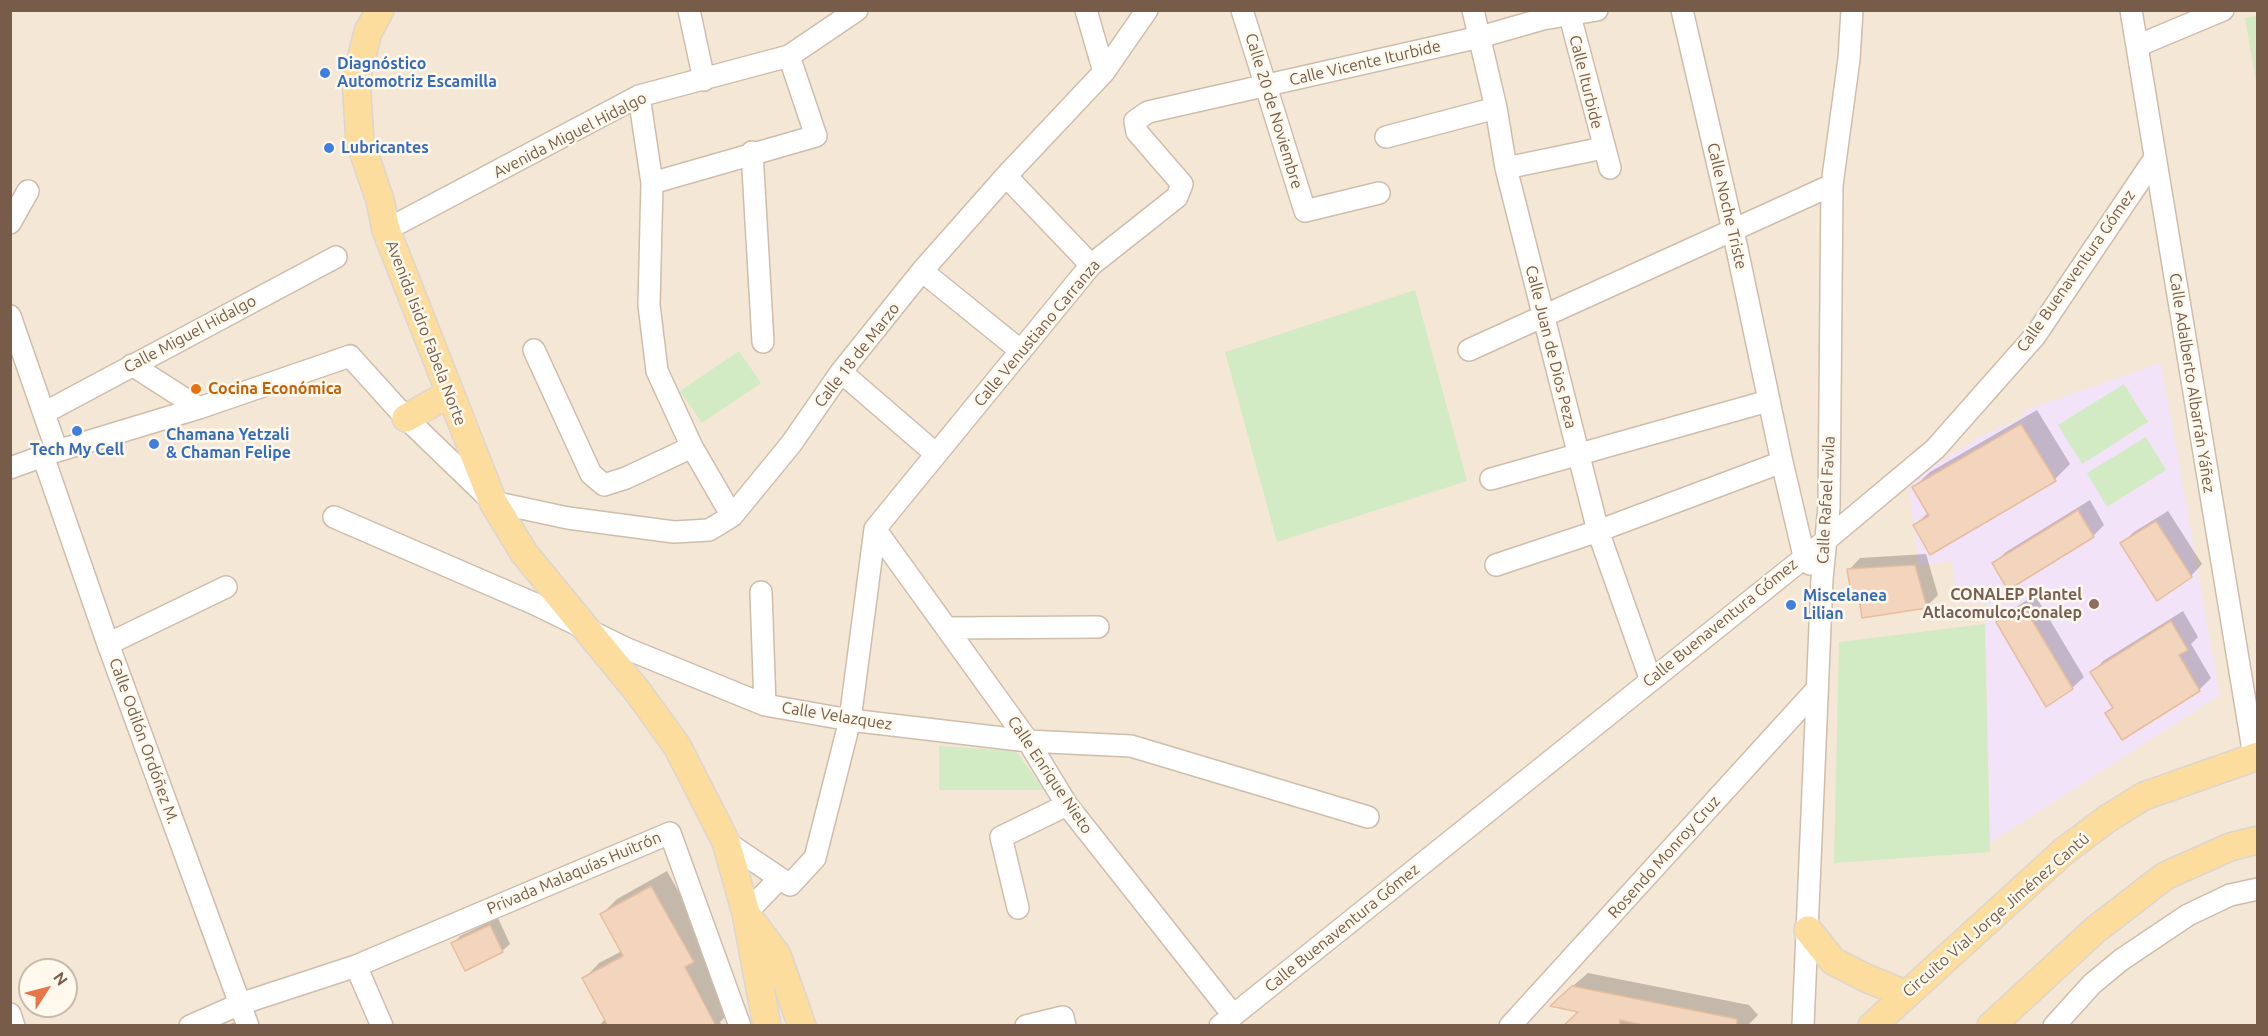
<!DOCTYPE html>
<meta charset="utf-8">
<style>
body{margin:0}
#map{position:relative;width:2268px;height:1036px;overflow:hidden;background:#fdf5e7;font-family:Ubuntu,sans-serif}
canvas{display:block}
.frame{position:absolute;inset:0;border:12px solid #775c4a;pointer-events:none}
.north{position:absolute;left:18px;top:958px;width:60px;height:60px;box-sizing:border-box;background:#fff9ed;border:2px solid #c9baac;border-radius:50%;rotate:54deg;font-size:16px;font-weight:700;line-height:24px;text-align:center;color:#775c4a}
.north::after{content:'';display:block;margin:auto;width:21px;height:27px;background:#e8754a;clip-path:polygon(50% 0,100% 100%,50% 72%,0 100%)}
</style>
<div id="map">
<canvas width="2268" height="1036"></canvas>
<div class="frame"></div>
<div class="north">N</div>
</div>
<script>
const ctx = document.querySelector('canvas').getContext('2d');
ctx.lineJoin = 'round';
function fill(path, color) { ctx.fillStyle = color; ctx.fill(path, 'evenodd'); }
const shape = rows => new Path2D(rows.map(r => 'M' + r).join(''));
function trace(path, color, width, dash) { ctx.strokeStyle = color; ctx.lineWidth = width; ctx.lineCap = dash ? 'butt' : 'round'; ctx.setLineDash(dash || []); ctx.stroke(path); }
function write(font, color, halo, rows, align = 'center') {
  ctx.font = font + ' Ubuntu,sans-serif'; ctx.lineWidth = 5; ctx.setLineDash([]); ctx.textBaseline = 'middle'; ctx.strokeStyle = halo; ctx.fillStyle = color; for (const [text, x, y, turn = 0] of rows) {
    ctx.save(); ctx.translate(x, y); ctx.rotate((+turn || 0) * Math.PI / 180); ctx.textAlign = isNaN(turn) ? turn : align; if (halo) ctx.strokeText(text, 0, 0); ctx.fillText(text, 0, 0); ctx.restore();
  }
}
const residential = shape([
 [10,11,2257,11,2257,1025,11,1025],
 [30,970,66,970,66,1006,30,1006]
]);
const education = shape([
 [2161,363,2220,695,1990,843,1985,603,1957,604,1952,561,1919,566,1908,482,1981,436,2019,419,2025,410]
]);
const green = shape([
 [2257,16,2258,16,2257,88,2245,18],
 [1415,290,1467,481,1277,542,1225,352],
 [739,351,761,383,702,423,680,391],
 [2124,384,2148,422,2082,464,2058,425],
 [2146,437,2166,470,2107,507,2087,473],
 [1985,624,1990,852,1834,863,1839,642],
 [939,746,1016,751,1044,790,939,790]
]);
const shadow = shape([
 [2037,410,2070,464,2055,479,1915,525,1929,512,1914,487,1930,472],
 [2090,500,2104,525,2093,536,1994,563,2006,552],
 [2168,511,2202,564,2191,576,2122,543,2134,532],
 [1926,554,1938,595,1926,607,1860,589,1849,570,1860,558],
 [2035,595,2084,677,2072,688,1998,622,2010,611],
 [2183,611,2198,637,2191,644,2211,678,2199,690,2107,713,2114,707,2092,673,2103,661],
 [667,871,709,946,701,953,731,1011,720,1022,722,1026,599,1026,606,1018,584,979,599,963,622,951,602,914,617,899],
 [498,918,510,944,502,951,453,944,460,936],
 [1588,973,1749,1005,1758,1015,1747,1026,1565,1026,1580,1011,1566,992],
 [240,1020,243,1026,225,1026]
]);
const building = shape([
 [2021,424,2056,481,1930,555,1913,525,1929,516,1912,487,2021,424],
 [2078,510,2094,537,2008,590,1992,563,2078,510],
 [2156,521,2192,577,2157,601,2120,543,2156,521],
 [1915,565,1927,608,1862,618,1858,591,1851,592,1847,569,1915,565],
 [2023,605,2073,689,2046,707,1996,622,2023,605],
 [2171,621,2188,650,2179,655,2200,691,2122,740,2105,713,2113,708,2090,672,2171,621],
 [651,886,694,962,685,967,716,1026,608,1026,582,978,623,956,600,914,651,886],
 [490,925,503,952,465,971,451,943,490,925],
 [1572,986,1737,1019,1737,1026,1647,1026,1620,1020,1620,1026,1563,1026,1578,1012,1550,1006,1572,986]
]);
const minor = shape([
 [689,10,704,80],
 [1086,10,1104,72],
 [1242,10,1305,211,1379,193],
 [1473,10,1496,108,1506,168,1598,531,1650,678],
 [1682,10,1733,230,1782,462,1804,556,1810,564],
 [2131,10,2254,756],
 [1570,16,1610,168],
 [2137,46,2223,10],
 [639,96,652,183,649,305,657,371,692,447,732,516],
 [1386,137,1496,108],
 [752,152,763,342],
 [1506,168,1603,148],
 [1006,176,1091,265],
 [652,183,816,136,789,56],
 [10,223,28,191],
 [386,230,639,96,789,56,857,10],
 [922,271,1021,351],
 [10,316,57,451],
 [534,350,591,474,604,485,626,478,692,447],
 [1469,350,1832,185],
 [132,365,199,408],
 [841,372,936,454],
 [44,413,336,257],
 [43,456,108,644,248,1026],
 [10,468,57,451,199,408,350,356,406,418,493,502,568,518,674,532,709,530,732,516,791,444,841,372,922,271,1006,176,1104,72,1147,10],
 [1491,479,1768,401],
 [334,517,535,604,625,648,765,705,850,720,1028,741,1131,746,1368,817],
 [875,529,1091,265,1177,197,1182,184,1137,132,1135,121,1148,112,1480,37,1543,19,1597,10],
 [875,529,1028,741,1067,805,1233,1015],
 [1496,565,1598,531,1782,462],
 [761,592,765,705],
 [948,628,1098,627],
 [108,644,226,587],
 [726,842,790,885,815,858,850,720,875,529],
 [1018,908,1001,837,1067,805],
 [746,913,778,880],
 [356,966,382,1026],
 [10,1014,14,1026],
 [190,1026,240,1004,356,966,670,833,740,1026],
 [1026,1026,1063,1017,1065,1026],
 [1220,1026,1825,541,1935,449,2035,336,2155,158],
 [1510,1026,1817,689],
 [1803,1026,1822,579,1829,507,1832,185,1849,59,1852,10],
 [2054,1026,2092,984,2121,960,2188,915,2230,895,2258,889]
]);
const major = shape([
 [380,10,368,32,356,79,360,142,380,200,386,230,493,502,524,553,638,692,677,746,726,842,746,913,767,1026],
 [406,418,449,394],
 [750,919,777,955,802,1026],
 [1808,930,1833,961,1866,978,1905,994],
 [1872,1026,2063,852,2107,819,2144,796,2258,756],
 [1991,1026,2095,930,2165,876,2230,847,2258,840]
]);
const markers = [
 [325,73,6,"#3f7fe0"],
 [329,148,6,"#3f7fe0"],
 [196,389,6,"#e8710a"],
 [77,431,6,"#3f7fe0"],
 [154,444,6,"#3f7fe0"],
 [2094,604,6,"#8d6e63"],
 [1791,605,6,"#3f7fe0"]
];
const streetNames = [
 ["Calle Vicente Iturbide",1365,63,-13],
 ["Calle Iturbide",1586,82,76],
 ["Calle 20 de Noviembre",1274,111,73],
 ["Avenida Miguel Hidalgo",570,135,-27],
 ["Calle Noche Triste",1727,206,77],
 ["Calle Buenaventura Gómez",2076,271,-55],
 ["Avenida Isidro Fabela Norte",426,333,69],
 ["Calle Venustiano Carranza",1037,333,-50],
 ["Calle Miguel Hidalgo",190,334,-28],
 ["Calle Juan de Dios Peza",1551,347,76],
 ["Calle 18 de Marzo",857,355,-52],
 ["Calle Adalberto Albarrán Yáñez",2192,383,81],
 ["Calle Rafael Favila",1826,500,-87],
 ["Calle Buenaventura Gómez",1720,623,-39],
 ["Calle Velazquez",837,716,9],
 ["Calle Odilón Ordóñez M.",144,741,70],
 ["Calle Enrique Nieto",1050,775,56],
 ["Rosendo Monroy Cruz",1664,857,-48],
 ["Privada Malaquías Huitrón",574,873,-23],
 ["Circuito Vial Jorge Jiménez Cantú",1996,915,-41],
 ["Calle Buenaventura Gómez",1342,928,-39]
];
const shopNames = [
 ["Diagnóstico",337,64],
 ["Automotriz Escamilla",337,82],
 ["Lubricantes",341,148],
 ["Chamana Yetzali",166,435],
 ["& Chaman Felipe",166,453],
 ["Tech My Cell",77,450,"center"],
 ["Miscelanea",1803,596],
 ["Lilian",1803,614]
];
const foodNames = [
 ["Cocina Económica",208,389]
];
const educationNames = [
 ["CONALEP Plantel",2082,595],
 ["Atlacomulco;Conalep",2082,613]
];
fill(residential, '#f5e7d5');
fill(education, '#f2e3f9');
fill(green, '#d2ebc4');
fill(shadow, '#0003');
fill(building, '#f3d5be');
trace(building, '#e6bd9e', 1.5);
trace(minor, '#cfbdac', 24);
trace(major, '#dcd5d0', 30);
trace(minor, '#fff', 21);
trace(major, '#fcdd9e', 27);
for (const [x, y, r, color] of markers) { const dot = new Path2D(); dot.arc(x, y, r, 0, 2 * Math.PI); ctx.fillStyle = color; ctx.fill(dot); trace(dot, '#fff9ed', 2); }
write('16px', '#775c4a', '#fff9ed', streetNames);
write('bold 16px', '#366cbe', '#fff9ed', shopNames, 'left');
write('bold 16px', '#c56008', '#fff9ed', foodNames, 'left');
write('bold 16px', '#785e54', '#fff9ed', educationNames, 'right');
</script>
